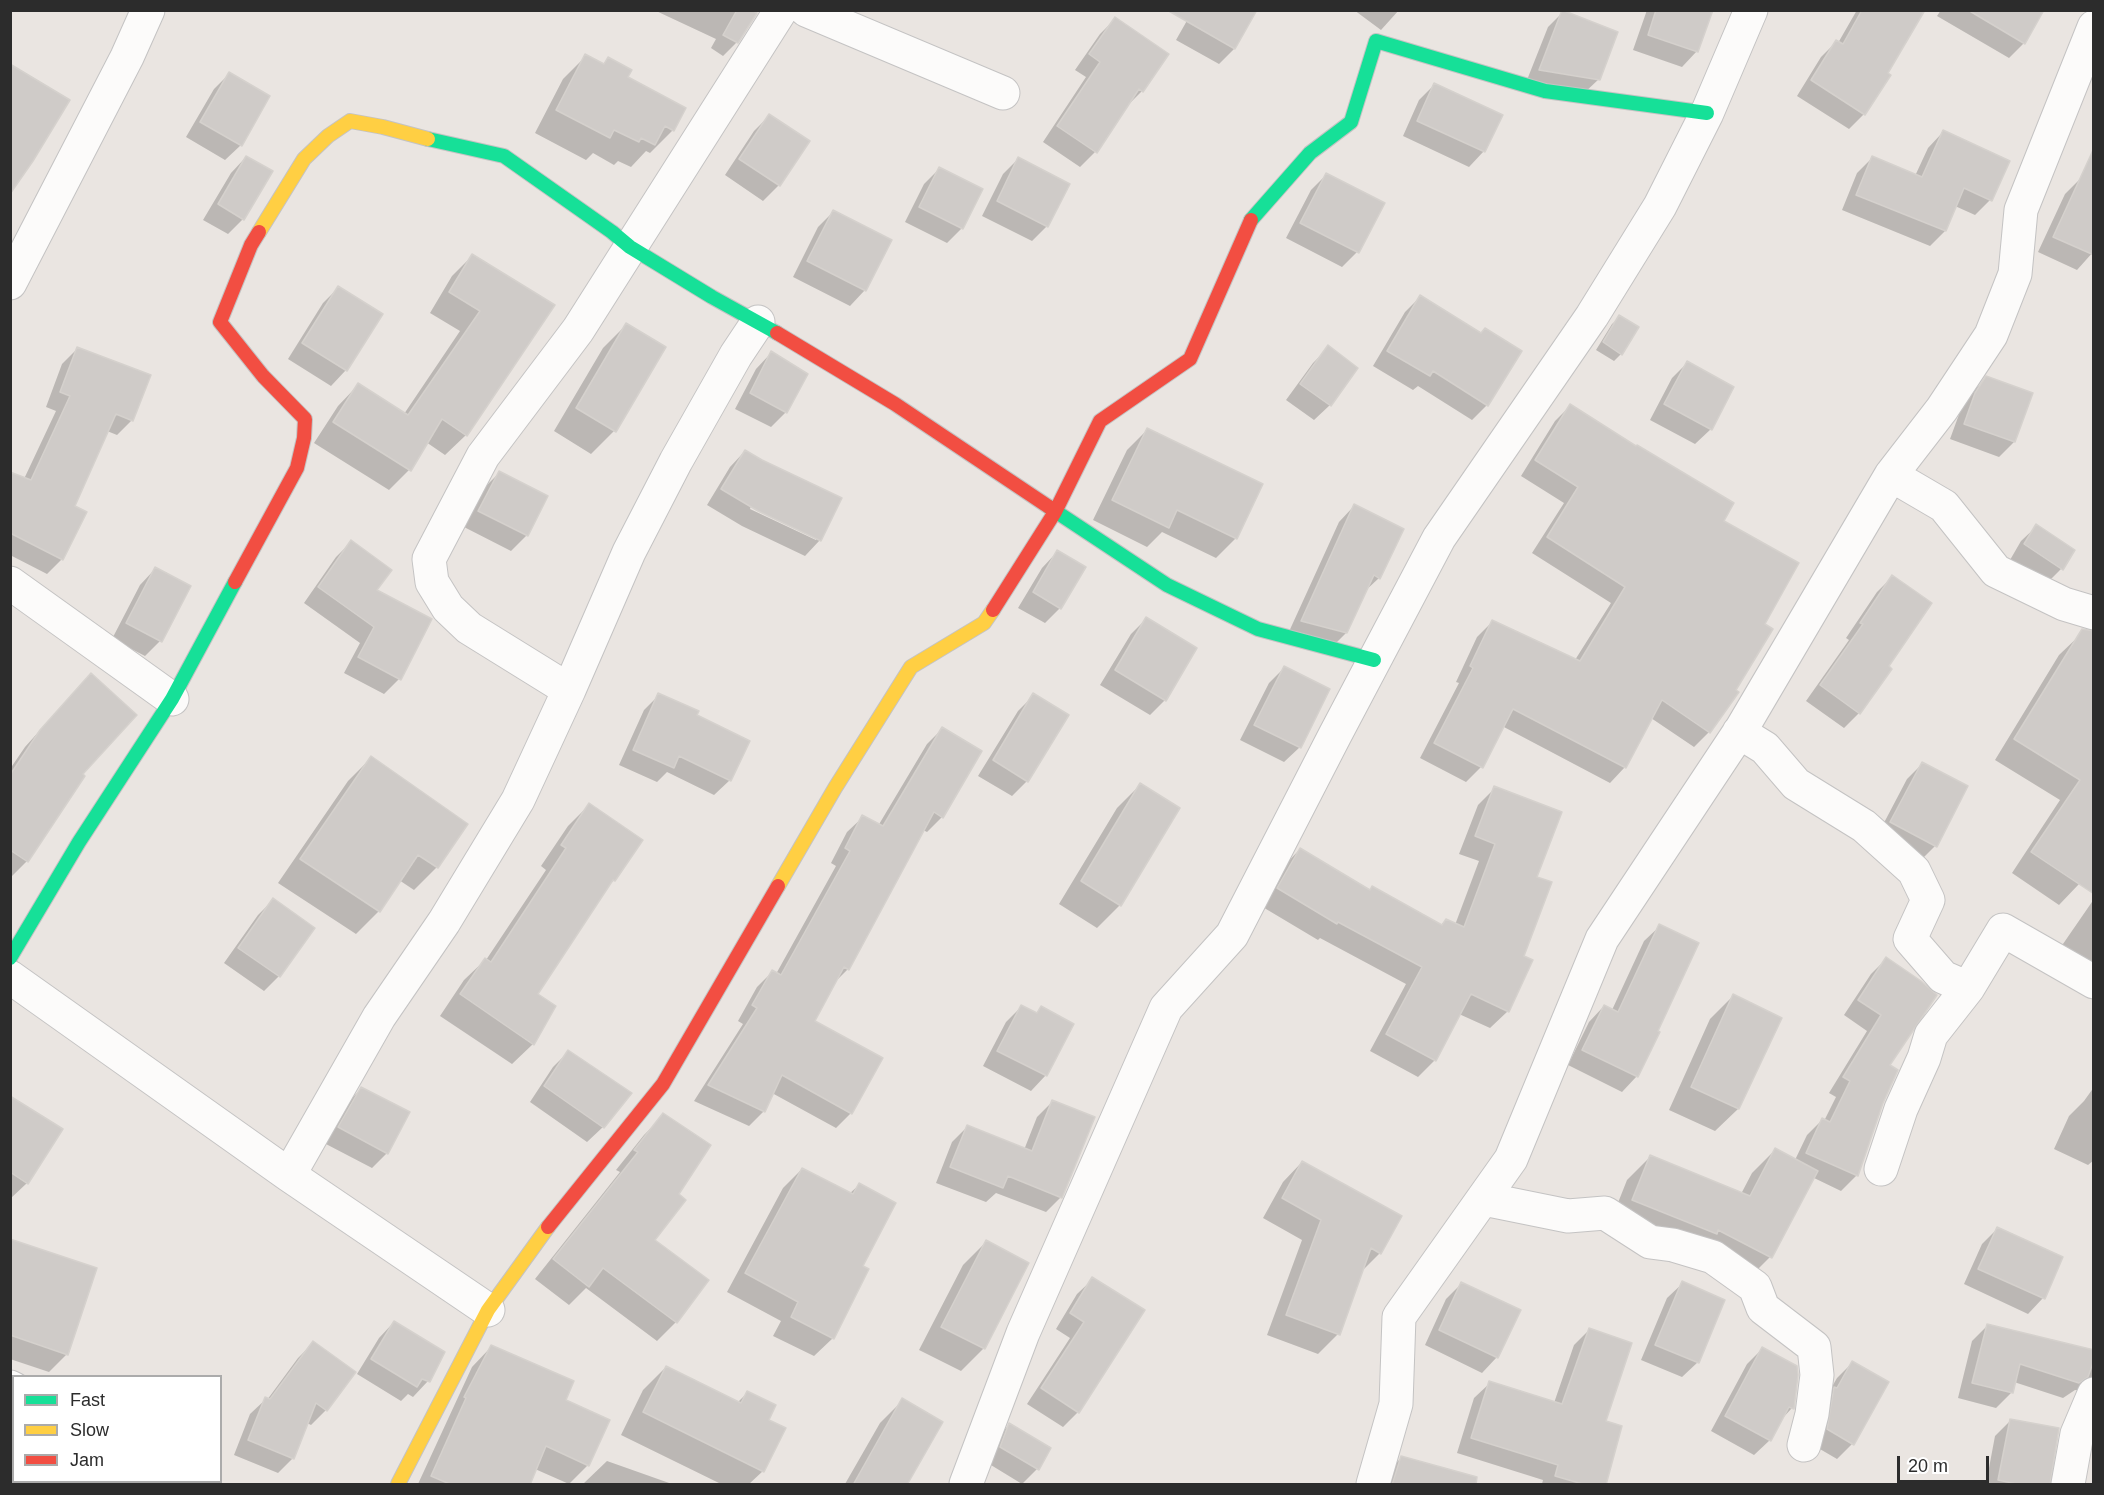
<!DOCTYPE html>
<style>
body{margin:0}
#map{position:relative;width:2104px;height:1495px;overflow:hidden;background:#eae5e1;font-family:Arial,sans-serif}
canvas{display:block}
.frame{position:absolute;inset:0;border:12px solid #2c2c2c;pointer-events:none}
.legend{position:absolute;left:12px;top:1375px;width:210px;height:108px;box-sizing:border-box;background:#fff;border:2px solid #ababab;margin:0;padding:8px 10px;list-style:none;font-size:18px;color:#2c2c2c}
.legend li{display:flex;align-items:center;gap:12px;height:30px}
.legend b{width:30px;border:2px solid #ababab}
.scale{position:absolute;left:1897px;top:1456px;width:92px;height:27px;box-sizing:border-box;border:3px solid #2c2c2c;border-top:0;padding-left:8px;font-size:18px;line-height:21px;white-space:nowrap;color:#2c2c2c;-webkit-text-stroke:4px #fff;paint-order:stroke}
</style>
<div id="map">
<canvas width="2104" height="1495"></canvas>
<div class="frame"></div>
<ul class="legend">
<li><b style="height:8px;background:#16e098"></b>Fast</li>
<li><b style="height:8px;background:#ffcf43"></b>Slow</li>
<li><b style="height:8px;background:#f24e42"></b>Jam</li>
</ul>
<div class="scale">20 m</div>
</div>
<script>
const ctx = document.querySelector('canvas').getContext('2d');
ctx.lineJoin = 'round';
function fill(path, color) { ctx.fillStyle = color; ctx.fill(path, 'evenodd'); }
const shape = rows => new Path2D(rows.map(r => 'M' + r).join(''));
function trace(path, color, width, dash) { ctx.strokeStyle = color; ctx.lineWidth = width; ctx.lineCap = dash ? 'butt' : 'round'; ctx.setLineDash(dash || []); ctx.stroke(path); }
const shadow = shape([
 [654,10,749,10,755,14,736,43,723,56,711,48,716,39],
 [1193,10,1256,10,1234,49,1219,64,1176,40],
 [1354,10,1399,10,1381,30],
 [1647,10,1711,10,1697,51,1682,67,1633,50],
 [1857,10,1916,10,1886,74,1889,75,1864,114,1849,129,1797,96,1821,57,1836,42,1838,43],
 [1941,10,2042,10,2024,43,2009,58,1937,16],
 [1563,12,1599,79,1583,94,1525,85,1548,27],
 [1115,19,1142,91,1127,106,1095,152,1080,167,1043,142,1086,77,1075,70,1100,34],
 [586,56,602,65,608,59,673,130,650,153,646,151,631,167,618,161,614,165,593,153,586,160,535,133,563,79],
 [229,74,241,145,225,160,186,137,214,89],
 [1434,85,1484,151,1469,167,1403,136,1419,100],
 [770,115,808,141,779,185,763,201,725,175,754,131],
 [1943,132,1990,200,1975,215,1955,206,1945,231,1930,246,1842,210,1857,173,1872,158,1915,176,1928,148],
 [246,157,243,219,228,234,203,220,231,173],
 [1018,159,1047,226,1032,241,982,216,1003,174],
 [939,169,962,228,947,243,905,222,924,184],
 [1327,174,1357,252,1342,267,1286,238,1311,190],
 [2080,179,2094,251,2077,270,2038,252,2065,194],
 [833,212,865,290,850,306,793,277,818,227],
 [472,256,552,305,466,435,445,455,426,442,409,470,389,490,314,443,338,406,358,385,404,414,460,331,430,313,452,276],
 [338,288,346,370,331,386,288,359,323,303],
 [1420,297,1480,334,1487,405,1472,420,1418,386,1413,390,1373,366,1405,312],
 [1620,317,1621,354,1614,361,1596,350,1612,324],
 [626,325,614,431,591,454,554,431,603,348],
 [1329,347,1356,368,1330,405,1314,420,1286,400,1313,363],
 [78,348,132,420,117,435,107,431,73,507,62,559,47,574,10,555,10,474,24,479,56,411,46,407,62,364],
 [771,353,786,412,771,427,735,409,756,369],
 [1687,363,1711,429,1695,444,1650,420,1672,378],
 [1987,378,2014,442,1999,457,1950,439,1961,409,1971,393],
 [1570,406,1722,522,1763,625,1734,691,1709,732,1694,747,1651,718,1625,767,1610,783,1502,726,1481,767,1466,782,1420,758,1459,683,1456,682,1477,637,1492,622,1575,660,1611,603,1532,553,1564,503,1521,476,1555,421],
 [1147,430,1236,538,1216,558,1162,532,1147,547,1093,520,1127,450],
 [745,451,820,540,805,556,742,526,707,505,730,467],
 [751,506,816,537,816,540,750,509],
 [499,473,546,497,527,535,511,551,464,527,484,488],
 [1354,506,1379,578,1364,592,1346,633,1331,648,1287,636,1339,522],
 [2037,526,2061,569,2046,584,2010,560,2021,541],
 [351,542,375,591,399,679,384,694,344,673,360,643,304,603,336,557],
 [1057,552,1060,608,1045,623,1018,608,1042,568],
 [155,569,160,641,145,656,112,639,140,585],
 [1892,577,1887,667,1859,713,1844,728,1806,701,1849,640,1846,638,1877,592],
 [1146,619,1165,700,1150,715,1100,685,1131,634],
 [2080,635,2094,863,2079,884,2059,905,2012,873,2060,800,1995,760,2059,655],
 [1284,668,1300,747,1284,762,1240,740,1269,683],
 [76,690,80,775,27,861,12,876,10,769,25,747],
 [659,695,695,716,730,780,714,795,667,772,657,782,619,765,644,710],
 [1034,695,1027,781,1012,796,978,776,1018,711],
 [942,729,942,817,927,832,923,830,848,969,834,983,813,1021,851,1113,836,1128,772,1093,764,1111,749,1126,694,1101,743,1024,738,1021,757,987,772,972,776,974,836,866,831,863,847,832,863,817,878,826,927,744],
 [371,758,466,824,437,867,414,890,399,880,379,911,356,934,278,883,348,781],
 [1922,764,1966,787,1935,846,1920,861,1876,838,1907,779],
 [1140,785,1120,905,1097,928,1059,904,1117,808],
 [1495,788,1535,878,1522,957,1508,1011,1490,1028,1459,1014,1435,1060,1418,1077,1370,1051,1406,984,1320,938,1318,940,1261,906,1283,867,1300,849,1369,891,1440,926,1446,920,1455,925,1479,861,1459,854,1478,805],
 [589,805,614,880,605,889,536,994,533,1044,512,1064,440,1016,464,980,485,960,486,960,546,870,541,866,568,826],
 [2094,899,2094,977,2054,957],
 [273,900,279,976,264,991,224,963,258,915],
 [1660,926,1637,1076,1622,1092,1568,1065,1589,1022,1604,1006,1612,1010,1644,941],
 [1886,959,1888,1065,1882,1103,1857,1175,1841,1191,1812,1177,1770,1257,1747,1280,1610,1223,1627,1180,1650,1157,1741,1194,1752,1173,1775,1150,1795,1160,1807,1135,1822,1120,1824,1121,1836,1097,1829,1093,1867,1031,1844,1015,1871,974],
 [1733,996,1738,1109,1715,1131,1669,1110,1710,1019],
 [1021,1007,1035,1014,1042,1008,1072,1025,1046,1075,1031,1091,983,1066,1006,1022],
 [568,1052,630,1093,603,1127,587,1142,530,1102,553,1067],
 [2094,1087,2094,1160,2088,1165,2054,1149,2069,1116,2084,1101],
 [361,1089,387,1153,372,1168,324,1143,346,1104],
 [10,1097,27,1183,10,1199],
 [1052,1102,1061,1197,1046,1212,996,1193,986,1202,936,1183,952,1142,967,1127,1024,1150,1037,1117],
 [664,1115,677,1194,653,1240,676,1322,657,1341,586,1288,569,1305,535,1279,620,1172,616,1170,644,1135],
 [1302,1162,1380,1253,1361,1272,1338,1334,1318,1354,1267,1335,1302,1240,1263,1218,1283,1182],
 [802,1169,849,1194,859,1185,861,1267,833,1338,814,1356,773,1336,781,1321,727,1292,783,1188],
 [1997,1229,2061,1258,2043,1298,2028,1314,1964,1284,1982,1244],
 [10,1240,67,1354,49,1372,10,1359],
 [986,1242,984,1348,961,1371,919,1350,963,1265],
 [1093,1279,1078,1412,1063,1427,1027,1404,1070,1338,1056,1329,1077,1294],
 [1683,1283,1698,1362,1682,1377,1641,1360,1667,1298],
 [1461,1284,1497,1357,1482,1373,1425,1345,1446,1299],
 [394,1322,443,1353,428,1381,413,1397,408,1394,401,1401,357,1374,379,1338],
 [1987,1326,2094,1351,2094,1398,2085,1391,2075,1390,2063,1398,2014,1382,2011,1393,1996,1408,1958,1398,1972,1341],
 [1589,1330,1604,1422,1605,1484,1542,1484,1543,1480,1457,1453,1474,1398,1490,1383,1554,1403,1574,1345],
 [313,1343,354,1372,326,1410,311,1425,307,1423,293,1458,278,1473,234,1455,250,1414,266,1399,267,1400,298,1358],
 [491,1347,564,1400,588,1465,569,1484,535,1469,528,1484,418,1484,472,1367],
 [1762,1349,1797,1375,1792,1408,1780,1421,1770,1440,1754,1455,1711,1431,1747,1364],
 [1852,1363,1852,1444,1837,1459,1813,1445,1826,1397,1837,1378],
 [666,1367,737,1403,748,1392,767,1421,763,1471,749,1484,721,1484,621,1435,643,1390],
 [903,1400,906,1484,845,1484,880,1423],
 [2010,1421,2048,1484,1986,1484,1995,1436],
 [1009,1425,1037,1469,1022,1484,986,1462,994,1440],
 [1401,1458,1443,1484,1382,1484,1386,1473],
 [607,1461,672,1484,583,1484]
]);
const building = shape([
 [737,10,752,10,757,13,738,43,723,35,737,10],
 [1167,10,1257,10,1235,49,1167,10],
 [1562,10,1618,32,1600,80,1539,70,1562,10],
 [1656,10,1713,10,1698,52,1648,35,1656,10],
 [1862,10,1925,10,1888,73,1891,75,1865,115,1811,80,1836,40,1843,44,1862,10],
 [1968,10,2044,10,2025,44,1968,10],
 [1115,17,1169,54,1143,92,1139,89,1097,153,1057,126,1100,62,1089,54,1115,17],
 [585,54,604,64,608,57,632,70,628,77,686,108,674,131,665,126,655,145,641,138,639,142,614,130,610,138,556,110,585,54],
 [10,64,70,100,33,161,10,194,10,64],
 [229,72,270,96,242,146,200,122,229,72],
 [1434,83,1503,115,1485,152,1417,121,1434,83],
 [769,114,810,141,780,186,739,159,769,114],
 [1943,130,2010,161,1992,201,1964,188,1946,231,1856,195,1872,156,1922,177,1943,130],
 [2094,148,2094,255,2053,237,2094,148],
 [246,156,273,171,244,220,218,204,246,156],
 [1018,157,1070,184,1048,227,997,201,1018,157],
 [939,167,983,189,963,229,919,207,939,167],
 [1326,173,1385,203,1359,253,1300,223,1326,173],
 [833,210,892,240,866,291,807,261,833,210],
 [472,254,555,305,467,436,442,419,411,471,333,422,358,383,408,415,480,311,449,292,472,254],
 [338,286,383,314,347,371,302,343,338,286],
 [1420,295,1481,333,1485,328,1522,351,1488,406,1433,371,1430,376,1387,351,1420,295],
 [1619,315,1639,327,1622,355,1603,342,1619,315],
 [626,323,666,347,616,432,576,408,626,323],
 [1328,345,1358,368,1331,406,1300,384,1328,345],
 [77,347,151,375,133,421,116,414,75,506,87,512,63,560,10,533,10,472,31,480,70,396,60,392,77,347],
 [771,351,808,374,787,413,750,393,771,351],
 [1687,361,1734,387,1712,430,1664,404,1687,361],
 [1986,376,2033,393,2015,442,1964,424,1975,393,1986,376],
 [1570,404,1636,446,1637,445,1734,503,1724,521,1799,563,1765,624,1773,629,1736,690,1739,692,1710,733,1662,700,1626,768,1513,709,1483,768,1434,743,1473,668,1470,666,1492,620,1580,661,1625,587,1547,537,1578,487,1535,460,1570,404],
 [1147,428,1263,484,1237,539,1177,510,1169,528,1112,500,1147,428],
 [745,450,762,460,842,498,821,541,758,511,721,489,745,450],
 [499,471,548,496,528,536,478,511,499,471],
 [1354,504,1404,529,1380,579,1374,575,1347,633,1301,621,1354,504],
 [2036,524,2075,550,2063,570,2024,544,2036,524],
 [351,540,392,570,377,590,432,619,401,680,358,657,374,627,318,587,351,540],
 [1057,550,1086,567,1061,609,1033,592,1057,550],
 [155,567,191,586,162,642,126,623,155,567],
 [1892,575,1932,603,1889,666,1892,669,1860,714,1820,685,1863,624,1860,623,1892,575],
 [1146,617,1197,648,1166,701,1115,670,1146,617],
 [2082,629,2094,631,2094,894,2031,852,2080,780,2014,739,2082,629],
 [1284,666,1330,689,1301,748,1254,725,1284,666],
 [91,673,137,715,83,774,85,776,28,862,10,850,10,775,40,730,91,673],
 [658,693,699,711,697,715,750,741,731,781,679,756,674,768,633,750,658,693],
 [1033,693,1069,715,1028,782,993,760,1033,693],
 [942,727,982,751,943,818,934,812,849,970,844,967,815,1021,883,1058,852,1114,782,1075,765,1112,708,1085,757,1008,752,1005,772,970,781,975,850,851,845,848,862,815,883,826,942,727],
 [371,756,468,824,438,868,418,855,380,912,300,859,371,756],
 [1922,762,1968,786,1937,847,1890,822,1922,762],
 [1140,783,1180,808,1121,906,1081,881,1140,783],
 [1494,786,1562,812,1537,877,1552,882,1524,956,1533,960,1509,1012,1471,994,1436,1061,1386,1034,1422,967,1338,922,1337,924,1277,888,1300,848,1370,890,1372,886,1442,925,1446,919,1464,927,1495,844,1475,836,1494,786],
 [589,803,643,840,615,881,613,880,538,994,556,1006,534,1045,460,994,485,958,491,962,566,848,561,845,589,803],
 [273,898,315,928,280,977,238,948,273,898],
 [1659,924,1699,943,1658,1031,1660,1032,1638,1077,1582,1050,1604,1005,1618,1012,1659,924],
 [1886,957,1921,981,1937,995,1890,1065,1898,1070,1883,1103,1858,1176,1806,1153,1822,1118,1830,1122,1850,1081,1843,1077,1881,1015,1858,1000,1886,957],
 [1733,994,1782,1018,1739,1109,1691,1087,1733,994],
 [1021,1005,1037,1013,1041,1006,1074,1024,1047,1076,997,1051,1021,1005],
 [568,1050,632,1093,604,1128,544,1086,568,1050],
 [361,1087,410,1112,388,1154,338,1127,361,1087],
 [10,1096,63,1129,28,1184,10,1172,10,1096],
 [1052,1100,1095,1117,1062,1198,1008,1176,1003,1188,950,1167,967,1125,1032,1151,1052,1100],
 [663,1113,711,1145,679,1194,686,1200,655,1240,709,1280,677,1323,603,1268,589,1287,553,1259,638,1152,634,1150,663,1113],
 [1775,1148,1818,1171,1772,1258,1718,1230,1717,1234,1632,1200,1650,1155,1750,1196,1775,1148],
 [1302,1161,1402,1216,1381,1254,1371,1248,1340,1335,1286,1315,1321,1220,1282,1198,1302,1161],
 [802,1168,853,1194,859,1183,896,1203,863,1266,869,1269,834,1339,791,1317,798,1302,745,1273,802,1168],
 [1997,1227,2063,1257,2045,1299,1978,1269,1997,1227],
 [10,1239,97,1268,68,1355,10,1335,10,1239],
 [986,1240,1029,1263,985,1349,941,1327,986,1240],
 [1092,1277,1145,1310,1079,1413,1041,1388,1084,1322,1070,1313,1092,1277],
 [1682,1281,1725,1300,1699,1363,1655,1345,1682,1281],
 [1461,1282,1521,1310,1498,1358,1439,1330,1461,1282],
 [394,1321,445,1352,430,1382,422,1379,417,1387,371,1359,394,1321],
 [1987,1324,2094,1350,2094,1360,2088,1377,2079,1383,2020,1364,2013,1393,1972,1383,1987,1324],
 [1589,1328,1632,1343,1606,1421,1622,1426,1606,1485,1586,1485,1555,1476,1558,1465,1471,1438,1489,1381,1562,1404,1589,1328],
 [313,1341,356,1372,327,1411,316,1403,294,1459,248,1440,265,1397,270,1399,313,1341],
 [491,1345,574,1381,566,1400,610,1420,589,1466,546,1446,530,1485,452,1485,431,1476,466,1398,464,1397,491,1345],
 [1762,1347,1797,1366,1798,1375,1794,1409,1789,1407,1771,1441,1725,1416,1762,1347],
 [1852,1361,1889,1382,1854,1445,1827,1429,1834,1387,1837,1388,1852,1361],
 [666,1366,741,1403,747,1391,776,1405,769,1420,786,1428,764,1472,643,1412,666,1366],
 [902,1398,943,1422,907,1485,853,1485,902,1398],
 [2010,1419,2059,1428,2050,1485,2021,1485,1998,1480,2010,1419],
 [1009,1423,1051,1448,1039,1470,1000,1447,1009,1423],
 [1401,1456,1477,1477,1476,1485,1392,1485,1401,1456]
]);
const street = shape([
 [806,10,1003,93],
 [10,283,127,57,148,10],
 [1891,475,1944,506,1996,571,2064,604,2094,613],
 [10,583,172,699],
 [569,690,469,628,448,608,432,582,429,559,483,456,578,330,781,10],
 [1739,732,1765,748,1796,784,1864,826,1914,871,1928,900,1910,939,1943,977,1968,988,2003,930,2094,982],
 [10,977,289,1175,488,1310],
 [1881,1169,1901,1109,1924,1058,1931,1035,1968,988],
 [289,1175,379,1017,444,922,518,800,569,690,629,552,676,461,736,355,758,322],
 [1484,1199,1568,1216,1605,1213,1650,1242,1673,1245,1713,1257,1755,1287,1763,1308,1814,1347,1817,1375,1812,1414,1804,1445],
 [10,1387,14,1389],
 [160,1482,164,1484],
 [966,1484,1023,1333,1166,1008,1232,935,1335,735,1439,538,1592,316,1660,206,1707,113,1751,10],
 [1373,1484,1396,1404,1399,1317,1511,1159,1602,939,1742,728,1891,475,1942,409,1991,335,2015,274,2021,210,2094,27],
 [2068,1484,2077,1434,2094,1394]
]);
const fast = shape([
 [428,139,504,156,612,232,630,247,712,297,777,333],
 [1251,220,1310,153,1351,122,1376,41,1545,91,1707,113],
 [1049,507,1167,585,1258,629,1374,660],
 [10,958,79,842,172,699,235,582]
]);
const slow = shape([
 [259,232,304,159,328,136,350,121,383,127,428,139],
 [778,886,835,788,911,667,984,623,993,610],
 [398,1484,488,1310,548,1227]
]);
const jam = shape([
 [777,333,895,404,1049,507],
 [235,582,297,468,304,438,305,419,263,376,220,322,251,245,259,232],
 [993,610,1055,512,1100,421,1190,359,1251,220],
 [548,1227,663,1084,778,886]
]);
fill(shadow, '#0003');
fill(building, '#cfcbc8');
trace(building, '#d5d1cd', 1.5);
trace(street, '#c4c3c3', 35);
trace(fast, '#c4c3c3', 16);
trace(slow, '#c4c3c3', 16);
trace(jam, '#c4c3c3', 16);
trace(street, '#fcfbfa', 33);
trace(fast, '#16e098', 14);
trace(slow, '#ffcf43', 14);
trace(jam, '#f24e42', 14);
</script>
